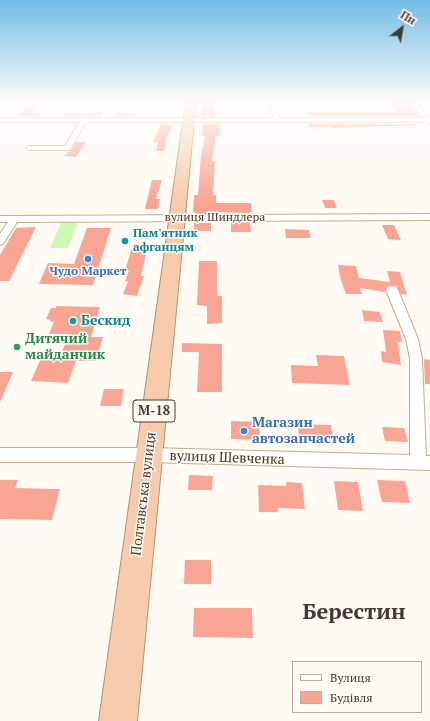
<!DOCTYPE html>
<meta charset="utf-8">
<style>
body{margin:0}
#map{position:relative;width:430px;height:721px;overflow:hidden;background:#fffbf4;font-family:"PT Serif",serif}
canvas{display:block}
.legend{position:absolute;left:292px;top:661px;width:130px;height:52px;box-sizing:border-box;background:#fffbf4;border:1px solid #b3aea4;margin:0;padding:5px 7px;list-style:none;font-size:12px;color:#413a2d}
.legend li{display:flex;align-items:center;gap:8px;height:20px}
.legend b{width:20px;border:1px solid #b3aea4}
.north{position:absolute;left:382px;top:8px;width:40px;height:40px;-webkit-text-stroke:3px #fffbf4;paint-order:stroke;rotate:31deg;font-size:11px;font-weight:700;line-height:16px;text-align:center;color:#413a2d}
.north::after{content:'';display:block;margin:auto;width:14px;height:18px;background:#413a2d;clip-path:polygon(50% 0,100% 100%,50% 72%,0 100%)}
</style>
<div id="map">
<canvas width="430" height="721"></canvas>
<ul class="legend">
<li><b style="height:5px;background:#fff"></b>Вулиця</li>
<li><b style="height:11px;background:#f9a594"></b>Будівля</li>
</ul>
<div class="north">Пн</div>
</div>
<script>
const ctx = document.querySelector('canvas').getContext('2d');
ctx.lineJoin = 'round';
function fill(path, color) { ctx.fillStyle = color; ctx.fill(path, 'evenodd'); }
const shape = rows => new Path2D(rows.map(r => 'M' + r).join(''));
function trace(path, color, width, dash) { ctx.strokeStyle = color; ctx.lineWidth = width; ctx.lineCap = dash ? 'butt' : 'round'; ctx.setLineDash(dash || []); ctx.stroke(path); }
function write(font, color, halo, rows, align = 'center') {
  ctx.font = font + ' "PT Serif",serif'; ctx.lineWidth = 3; ctx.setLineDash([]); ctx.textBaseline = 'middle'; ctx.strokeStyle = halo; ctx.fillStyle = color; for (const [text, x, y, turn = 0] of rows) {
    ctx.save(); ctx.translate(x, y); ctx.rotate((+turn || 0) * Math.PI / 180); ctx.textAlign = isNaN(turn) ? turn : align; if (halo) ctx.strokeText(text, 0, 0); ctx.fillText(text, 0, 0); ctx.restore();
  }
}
const green = shape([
 [61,223,78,223,68,248,50,248]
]);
const building = shape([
 [202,100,215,100,213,116,201,116],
 [389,102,408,102,419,116,308,116,307,112,395,112],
 [26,106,38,106,33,112,41,113,38,116,17,116],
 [65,112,85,113,104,112,101,116,62,116],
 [116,112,136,113,134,116,115,116],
 [161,124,173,125,167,137,164,151,156,151,158,142,153,142],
 [203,124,220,124,220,136,216,136,212,161,215,161,213,195,216,195,216,203,251,203,252,212,250,212,250,213,212,212,212,214,195,214,195,212,193,212,194,195,198,195,201,155,205,136,202,136],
 [309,124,417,124,419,125,332,128,332,127,309,127],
 [76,142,86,142,76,157,64,156,68,152,71,151],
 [152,180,162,180,156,199,160,199,158,209,145,209],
 [322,200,334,200,337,208,325,208],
 [231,222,250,222,251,232,231,232],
 [194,223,211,223,211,231,194,231],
 [382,225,394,225,401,240,388,239],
 [36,227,9,281,0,281,0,255,16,228],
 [87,228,111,228,93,285,39,284,48,263,74,264],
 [285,229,309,230,311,238,286,238],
 [133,244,148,245,141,276,144,276,137,296,123,294,128,282,125,281,129,271,125,271],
 [199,261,217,261,217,296,222,296,222,323,207,324,207,306,197,305],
 [338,265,356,266,359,278,390,282,387,271,400,272,407,295,401,294,397,286,392,285,387,286,385,292,360,288,362,294,346,294,340,277],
 [56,306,100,307,91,337,103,337,96,361,76,361,68,383,31,381,42,356,60,357,69,334,49,334,54,322,50,322,51,320,46,319,51,308,56,308],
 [362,310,380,312,383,322,364,321],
 [383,330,400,331,402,342,398,342,401,365,382,362,381,351,386,352],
 [182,343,222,344,222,392,197,392,199,352,182,352],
 [316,355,344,356,350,385,292,383,291,365,318,366],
 [424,359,430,360,430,384,425,384],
 [0,372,13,372,0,402],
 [104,389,124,389,121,406,100,406],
 [231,421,259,422,260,440,231,439],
 [298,424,331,425,334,440,299,439],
 [382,427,404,428,408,442,385,441],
 [189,475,213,476,212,490,188,490],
 [0,480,18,480,15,488,60,489,52,520,0,519],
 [377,480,405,481,410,503,382,502],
 [334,481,358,482,363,511,338,510],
 [286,482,302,483,305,509,278,508,278,512,259,512,258,485,286,486],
 [185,560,211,560,211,584,184,584],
 [194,608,252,608,253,638,193,637]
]);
const minor = shape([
 [270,100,276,100,279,118,423,118,408,100,414,100,430,118,430,124,426,122,86,122,70,150,31,150,27,148,28,146,65,146,79,122,0,122,0,118,273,118,270,100],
 [430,214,430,220,17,222,3,244,0,245,0,234,8,222,0,222,0,216,430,214],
 [392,286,396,287,398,290,418,339,422,359,426,456,430,456,430,470,149,462,0,462,0,448,149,448,410,455,410,359,406,339,386,290,388,287,392,286]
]);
const trunk = shape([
 [186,100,196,100,137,721,99,721,186,100]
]);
const markers = [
 [125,241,4,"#0f9aa8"],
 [88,259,4,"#3f7fe0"],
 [73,321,4,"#0f9aa8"],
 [17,347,4,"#2e9e5b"],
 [244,431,4,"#3f7fe0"]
];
const farStreetnames = [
 ["вулиця Шиндлера",215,218]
];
const farCulturenames = [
 ["Пам'ятник",133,234],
 ["афганцям",133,248]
];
const farShopnames = [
 ["Чудо Маркет",88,272]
];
const shields = [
 [154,411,42]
];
const shieldNames = [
 ["М-18",154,411]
];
const cultureNames = [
 ["Бескид",81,321]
];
const leisureNames = [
 ["Дитячий",25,339],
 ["майданчик",25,355]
];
const shopNames = [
 ["Магазин",252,423],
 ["автозапчастей",252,439]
];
const streetNames = [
 ["вулиця Шевченка",227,458,2],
 ["Полтавська вулиця",144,494,-83]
];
const nearDistrictnames = [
 ["Берестин",354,613]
];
fill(green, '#d0f8b5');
fill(building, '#f9a594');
trace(minor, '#bfae8e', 2);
trace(trunk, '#b79072', 2);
fill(minor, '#fff');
fill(trunk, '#f8cbac');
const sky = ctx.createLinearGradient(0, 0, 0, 201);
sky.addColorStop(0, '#71bbe5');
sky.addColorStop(0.5, '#fffdfa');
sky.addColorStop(1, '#fffdfa00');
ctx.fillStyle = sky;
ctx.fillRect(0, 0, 430, 201);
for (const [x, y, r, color] of markers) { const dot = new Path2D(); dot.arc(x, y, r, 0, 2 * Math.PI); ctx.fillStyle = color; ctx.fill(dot); trace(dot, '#fffbf4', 1.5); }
write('12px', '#413a2d', '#fffbf4', farStreetnames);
write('bold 12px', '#0d838f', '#fffbf4', farCulturenames, 'left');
write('bold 12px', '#366cbe', '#fffbf4', farShopnames);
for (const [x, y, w] of shields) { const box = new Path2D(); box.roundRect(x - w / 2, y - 11, w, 22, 3); ctx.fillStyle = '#fffbf4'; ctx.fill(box); trace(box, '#413a2d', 1); }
write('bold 13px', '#413a2d', null, shieldNames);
write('bold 14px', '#0d838f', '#fffbf4', cultureNames, 'left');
write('bold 14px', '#27864d', '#fffbf4', leisureNames, 'left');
write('bold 14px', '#366cbe', '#fffbf4', shopNames, 'left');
write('14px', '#413a2d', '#fffbf4', streetNames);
write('bold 22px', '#413a2d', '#fffbf4', nearDistrictnames);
</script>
